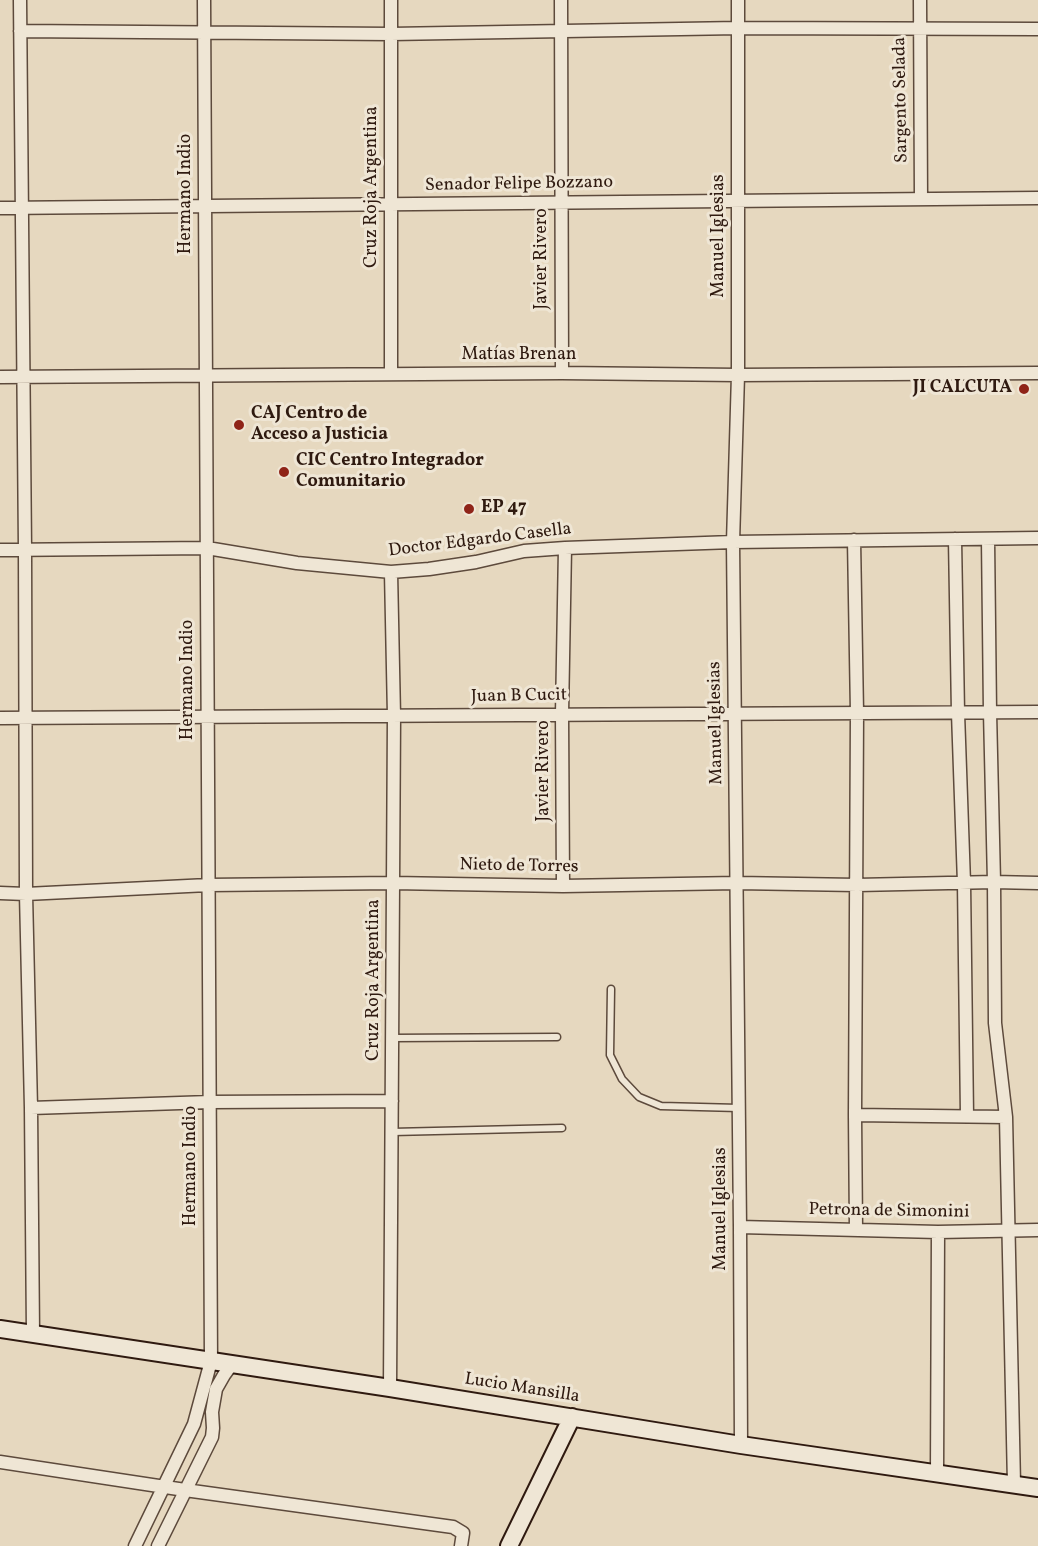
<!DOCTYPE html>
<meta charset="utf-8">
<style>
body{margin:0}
canvas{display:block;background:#e6d8bf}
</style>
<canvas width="1038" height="1546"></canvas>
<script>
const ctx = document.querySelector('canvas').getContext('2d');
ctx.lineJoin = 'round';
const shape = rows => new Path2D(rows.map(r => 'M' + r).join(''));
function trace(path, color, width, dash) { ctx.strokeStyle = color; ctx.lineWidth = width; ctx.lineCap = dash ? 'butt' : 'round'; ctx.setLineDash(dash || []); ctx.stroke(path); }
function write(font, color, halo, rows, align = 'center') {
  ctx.font = font + ' Vollkorn,serif'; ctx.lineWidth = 6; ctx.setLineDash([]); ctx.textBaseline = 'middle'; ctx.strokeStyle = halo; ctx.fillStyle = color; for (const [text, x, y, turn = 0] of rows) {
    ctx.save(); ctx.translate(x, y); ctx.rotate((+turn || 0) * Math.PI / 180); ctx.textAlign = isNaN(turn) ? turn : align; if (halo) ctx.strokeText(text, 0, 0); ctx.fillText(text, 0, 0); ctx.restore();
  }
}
const lane = shape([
 [611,989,610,1055,622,1079,639,1097,661,1106,739,1108],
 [392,1038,557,1037],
 [392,1132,562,1128]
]);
const street = shape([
 [20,0,25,549,26,894,31,1108,33,1334],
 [561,0,562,373],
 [738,0,738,375,733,542,740,1227,741,1445],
 [920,0,921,199],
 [20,31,391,34,738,28,1038,29],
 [0,208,1038,198],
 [391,374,391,0],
 [0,377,562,373,738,375,1038,373],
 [955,539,958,713,964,883,967,1116],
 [988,539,990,712,994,882,995,1023,1006,1117,1014,1484],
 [854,540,857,713,855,1115,856,1230],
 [0,550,207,548,297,563,391,572,429,569,476,562,524,551,565,548,733,542,1038,538],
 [0,718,1038,712],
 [563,886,562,714,565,548],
 [0,893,26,894,208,885,393,883,563,886,737,883,857,885,994,882,1038,883],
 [31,1108,210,1102,392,1101],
 [855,1115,1006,1117],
 [740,1227,938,1232,1038,1230],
 [390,1388,394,716,391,572],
 [0,1462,185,1490,453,1527,463,1533,461,1546],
 [937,1473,938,1232],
 [135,1546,194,1424,211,1361,204,0],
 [158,1546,212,1437,213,1428,212,1412,216,1389,224,1375,232,1364]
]);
const secondary = shape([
 [0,1329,390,1388,741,1445,1038,1488],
 [509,1546,572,1417]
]);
const markers = [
 [1024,389,6,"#8f2418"],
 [239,425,6,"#8f2418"],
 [284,472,6,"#8f2418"],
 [469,509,6,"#8f2418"]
];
const streetNames = [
 ["Sargento Selada",902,100,-91],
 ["Senador Felipe Bozzano",519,185,-1],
 ["Cruz Roja Argentina",373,187,-90],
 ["Hermano Indio",187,194,-90],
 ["Manuel Iglesias",720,236,-90],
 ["Javier Rivero",543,259,-90],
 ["Matías Brenan",519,356],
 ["Doctor Edgardo Casella",480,541,-7],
 ["Hermano Indio",189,680,-90],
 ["Juan B Cucit",519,697,-1],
 ["Manuel Iglesias",717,723,-91],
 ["Javier Rivero",545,771,-90],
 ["Nieto de Torres",519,867,1],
 ["Cruz Roja Argentina",375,980,-90],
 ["Hermano Indio",192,1166,-90],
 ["Manuel Iglesias",722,1209,-90],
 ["Petrona de Simonini",889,1212,1],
 ["Lucio Mansilla",522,1389,9]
];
const poiNames = [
 ["JI CALCUTA",1012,389,"right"],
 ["CAJ Centro de",251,415],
 ["Acceso a Justicia",251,436],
 ["CIC Centro Integrador",296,462],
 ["Comunitario",296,483],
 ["EP 47",481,509]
];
trace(lane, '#5d4a3c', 9);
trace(street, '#5d4a3c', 15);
trace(secondary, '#2f1a10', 20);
trace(lane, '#efe6d5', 6);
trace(street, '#efe6d5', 12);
trace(secondary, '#efe6d5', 16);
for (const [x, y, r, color] of markers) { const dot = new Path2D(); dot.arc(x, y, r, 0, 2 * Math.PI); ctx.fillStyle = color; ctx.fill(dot); trace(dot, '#efe6d5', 2); }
write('18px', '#2f1a10', '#efe6d5', streetNames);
write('bold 18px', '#2f1a10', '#efe6d5', poiNames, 'left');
</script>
